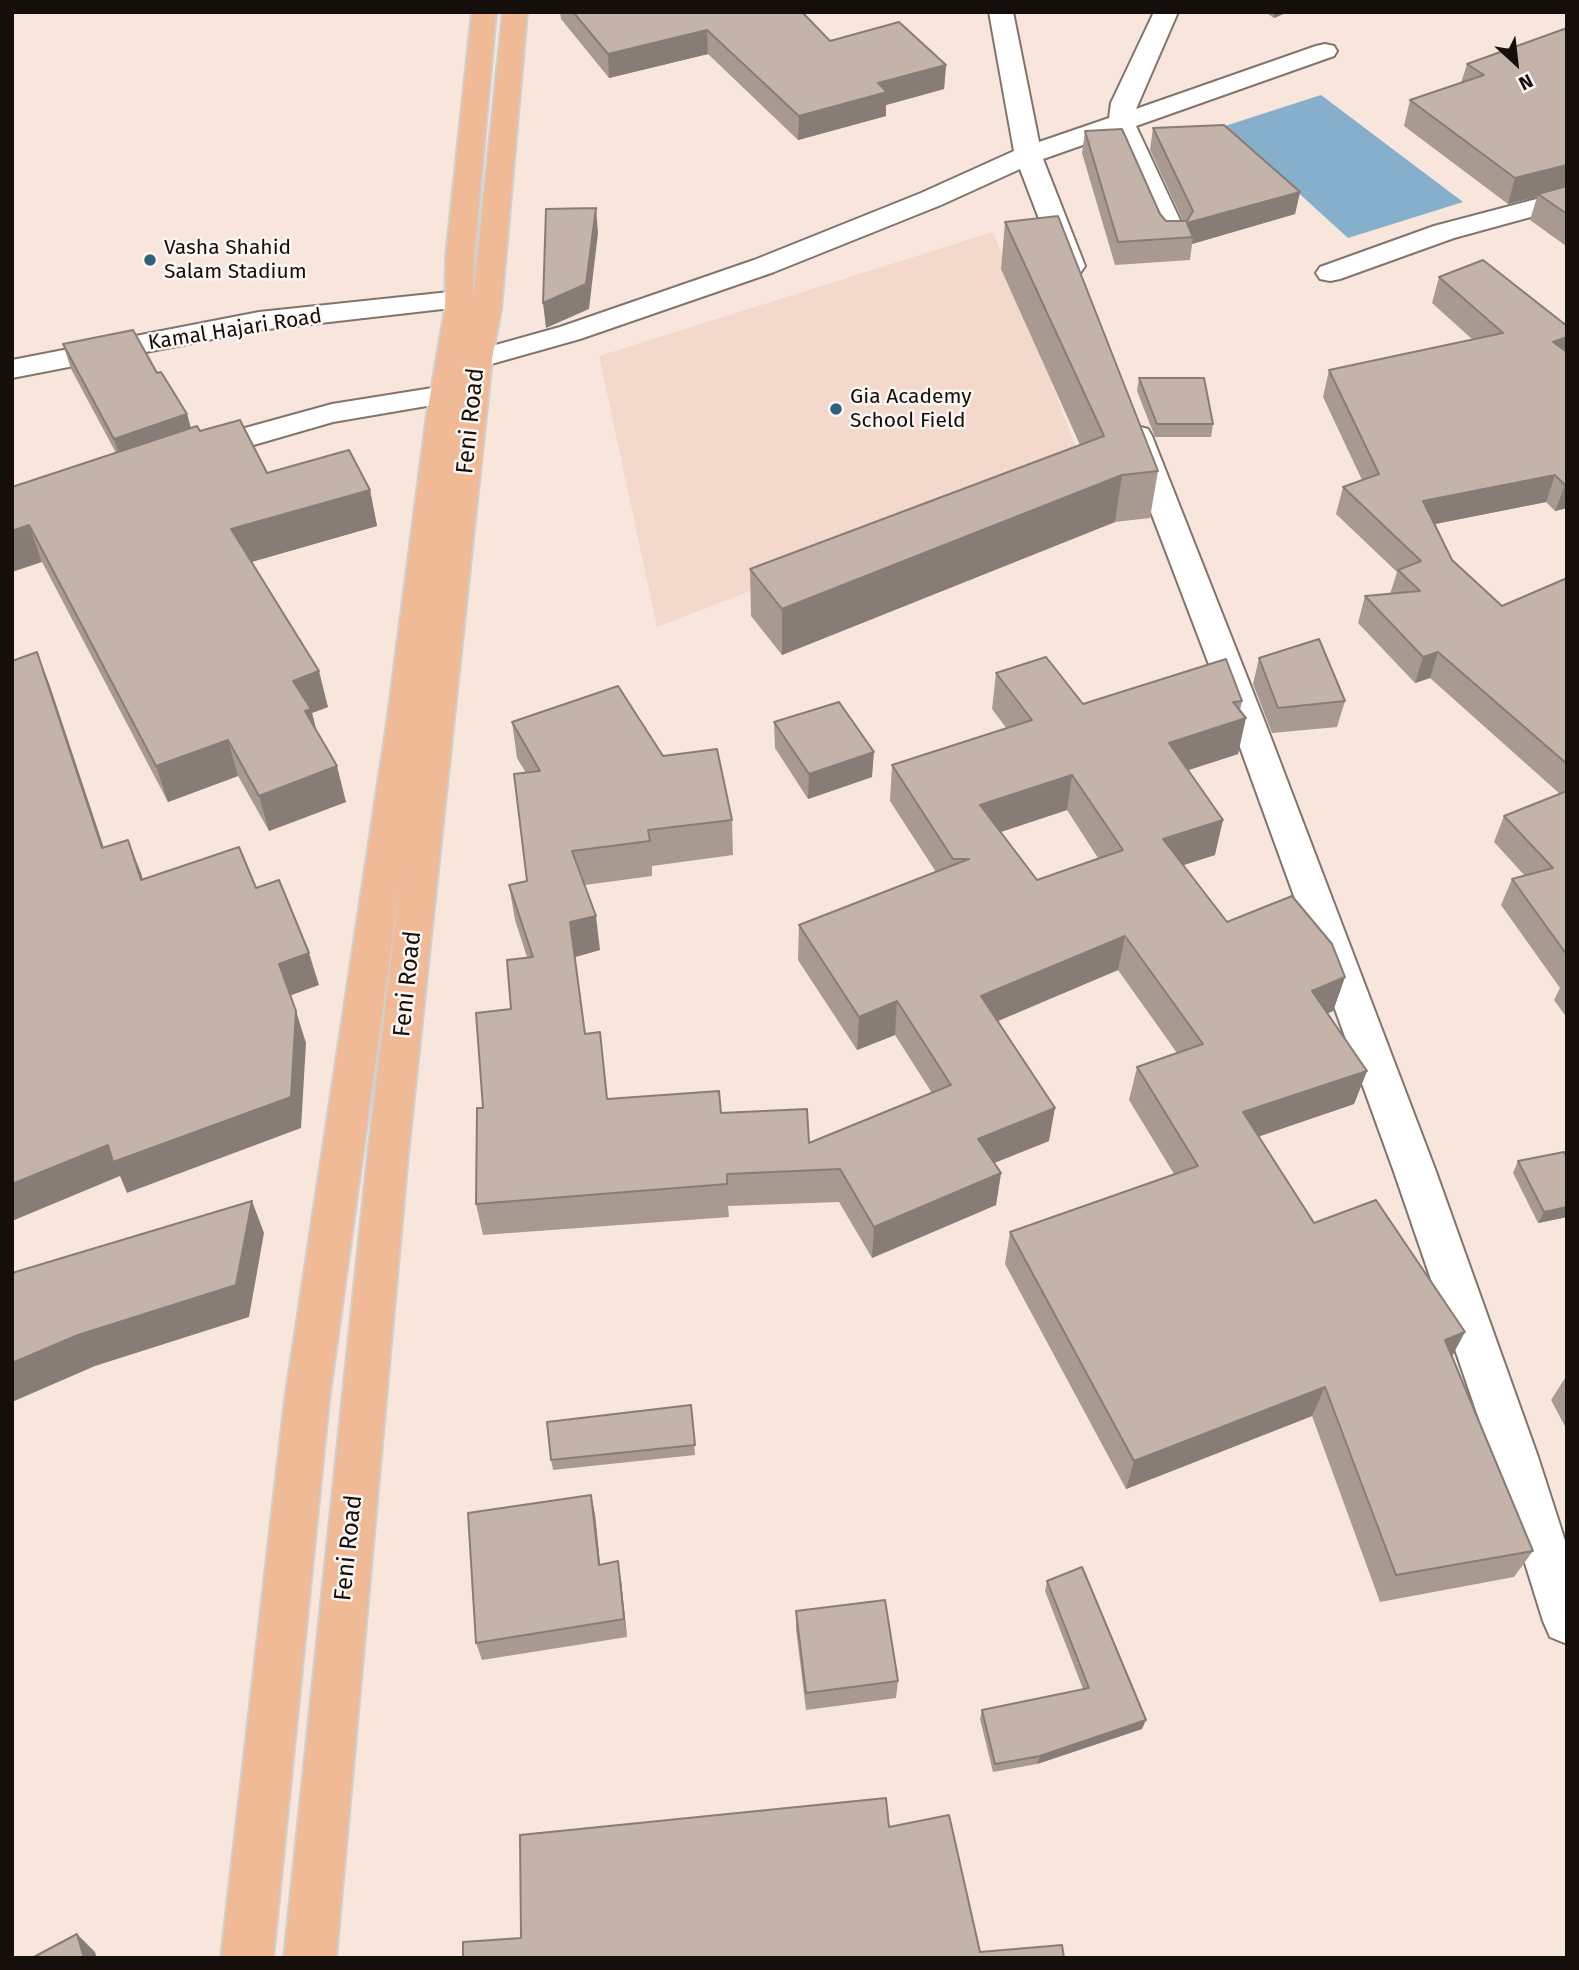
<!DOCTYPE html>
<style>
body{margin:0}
#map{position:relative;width:1579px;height:1970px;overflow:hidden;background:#f8e6dc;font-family:"Fira Sans",sans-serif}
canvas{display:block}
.frame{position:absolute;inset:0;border:14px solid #140f0b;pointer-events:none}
.north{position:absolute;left:1481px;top:28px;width:70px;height:70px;-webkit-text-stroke:5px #fdf6f2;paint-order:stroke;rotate:153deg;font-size:19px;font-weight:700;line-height:28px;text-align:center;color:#140f0b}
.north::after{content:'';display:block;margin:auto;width:24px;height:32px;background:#140f0b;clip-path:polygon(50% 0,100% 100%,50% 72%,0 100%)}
</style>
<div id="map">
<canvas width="1579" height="1970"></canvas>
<div class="frame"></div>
<div class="north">N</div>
</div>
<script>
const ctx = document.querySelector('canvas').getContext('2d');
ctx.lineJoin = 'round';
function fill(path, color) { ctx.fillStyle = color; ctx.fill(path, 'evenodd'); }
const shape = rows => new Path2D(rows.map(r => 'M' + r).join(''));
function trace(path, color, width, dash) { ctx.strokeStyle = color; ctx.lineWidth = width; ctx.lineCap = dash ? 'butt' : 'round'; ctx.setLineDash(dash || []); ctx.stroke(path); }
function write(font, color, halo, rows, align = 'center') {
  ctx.font = font + ' "Fira Sans",sans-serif'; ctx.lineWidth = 5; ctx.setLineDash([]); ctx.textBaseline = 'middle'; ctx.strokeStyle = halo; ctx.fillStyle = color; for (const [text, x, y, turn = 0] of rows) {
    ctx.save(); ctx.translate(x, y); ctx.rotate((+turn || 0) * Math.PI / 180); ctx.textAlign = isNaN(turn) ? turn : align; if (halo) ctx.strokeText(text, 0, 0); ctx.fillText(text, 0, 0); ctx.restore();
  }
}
const built = shape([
 [993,232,1082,463,657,627,599,356]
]);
const water = shape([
 [1321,95,1463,202,1348,238,1225,126]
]);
const minor = shape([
 [989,12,1013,12,1039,142,1109,118,1111,103,1154,12,1178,12,1136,109,1316,46,1325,44,1334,46,1337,51,1334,56,1136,126,1187,235,1183,241,1173,243,1163,241,1159,235,1114,134,1043,159,1085,266,1081,272,1071,274,1061,272,1057,266,1020,169,941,205,774,272,580,339,477,368,467,365,462,359,467,353,560,327,754,260,921,193,1014,151,989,12],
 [1567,191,1567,207,1454,238,1340,279,1330,281,1320,279,1316,273,1320,267,1434,226,1567,191],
 [459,291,469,294,473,300,469,306,259,330,12,378,12,360,259,312,459,291],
 [445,386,456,389,460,395,456,401,333,422,198,461,187,458,183,451,187,444,332,404,445,386],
 [1137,426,1148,429,1152,436,1266,725,1435,1169,1538,1457,1567,1547,1567,1644,1550,1637,1543,1621,1492,1457,1393,1169,1232,725,1122,436,1126,429,1137,426]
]);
const major = shape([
 [472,12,496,12,474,257,473,301,503,12,527,12,501,309,492,359,408,1154,336,1958,284,1958,368,1154,402,868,329,1400,273,1958,221,1958,285,1400,387,723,427,414,445,310,446,257,472,12]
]);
const wall = shape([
 [560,12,802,12,830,41,946,65,944,89,886,105,886,116,798,140,708,54,609,78,561,19],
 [1265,12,1288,12,1274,18],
 [1567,28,1567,246,1566,246,1530,220,1537,197,1508,204,1404,126,1410,100,1461,83,1467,64],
 [1153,128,1300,192,1295,214,1192,244,1190,260,1115,265,1082,153,1085,131,1166,221,1183,221,1150,150],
 [1005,222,1158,471,1150,518,1115,522,782,655,751,616,750,569,1080,445,1001,269],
 [1439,277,1567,326,1567,508,1555,511,1546,502,1435,524,1452,560,1502,606,1567,578,1567,1018,1554,1000,1560,988,1501,905,1512,879,1525,876,1494,842,1504,816,1560,794,1430,678,1415,683,1358,623,1365,596,1390,594,1397,572,1336,514,1343,487,1362,480,1323,397,1329,370,1473,340,1432,303],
 [63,344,157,373,187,414,191,428,200,431,267,473,370,490,377,526,251,562,328,707,312,713,316,730,346,802,269,831,238,776,168,802,42,562,12,487,116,453,71,369],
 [1139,378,1213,424,1211,437,1155,437,1137,391],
 [1259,658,1345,701,1337,727,1272,733,1253,684],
 [996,673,1083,704,1242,701,1240,710,1238,754,1188,770,1215,855,1183,865,1227,922,1345,977,1333,1011,1328,1013,1367,1071,1354,1104,1258,1137,1314,1223,1452,1357,1533,1551,1514,1577,1380,1602,1312,1416,1126,1489,1005,1264,1010,1232,1174,1174,1129,1100,1137,1067,1177,1053,1118,970,997,1021,1049,1141,994,1163,1001,1173,996,1205,872,1258,839,1202,728,1206,729,1217,483,1235,476,1204,483,1108,527,957,515,920,509,885,527,881,526,773,517,758,512,722,663,756,732,820,733,855,652,866,652,876,585,885,600,950,575,957,585,1034,607,1099,721,1113,809,1143,932,1093,895,1035,857,1050,798,960,799,925,936,872,890,801,892,765,1007,729,992,709],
 [1067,810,1098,858,1037,880,1001,832],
 [774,722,872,777,808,799,775,748],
 [1567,1158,1567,1217,1538,1223,1513,1173,1518,1161],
 [1567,1375,1567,1430,1551,1400],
 [691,1405,695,1455,553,1470,551,1460],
 [591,1495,595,1515,600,1564,621,1580,627,1637,482,1660,476,1643],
 [1047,1581,1142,1729,1037,1764,993,1772,980,1719,982,1710,1083,1689,1045,1591],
 [796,1611,898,1681,896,1698,806,1710,796,1629]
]);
const shadedWall = shape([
 [1275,12,1288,12,1274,18],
 [707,30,708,54,609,78,608,54],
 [946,65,944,89,886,105,886,116,798,140,799,116,878,83],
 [1567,165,1567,189,1538,194,1537,197,1508,204,1515,178],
 [1300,192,1295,214,1192,244,1193,237,1187,223],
 [596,208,598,233,589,309,546,328,543,303],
 [1567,337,1567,361,1553,342],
 [187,414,194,440,122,464,114,439],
 [1122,475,1115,522,782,655,782,609],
 [1555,475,1546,502,1415,528,1423,501],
 [1567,484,1567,508,1555,511,1565,485],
 [370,490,377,526,241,565,231,529],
 [29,525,42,562,12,572,12,531],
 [37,652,50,686,115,881,102,848],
 [1438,652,1430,678,1415,683,1423,657],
 [319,671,328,707,312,713,320,745,314,747,293,681],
 [1246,718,1238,754,1161,779,1169,743],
 [228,740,238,776,168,802,156,766],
 [874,752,872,777,808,799,809,774],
 [337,766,346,802,269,831,259,796],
 [1072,775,1067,810,976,840,980,805],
 [1223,820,1215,855,1156,874,1163,839],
 [128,840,141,873,153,912,141,880],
 [596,916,600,950,575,957,570,922],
 [1125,936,1118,970,977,1030,981,996],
 [309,953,319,985,289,996,279,964],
 [1345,977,1333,1011,1301,1025,1312,991],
 [897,1001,895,1035,857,1050,859,1017],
 [296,1011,306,1043,301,1128,127,1193,120,1176,12,1221,12,1184],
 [1367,1071,1354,1104,1233,1145,1243,1112],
 [1055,1108,1049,1141,974,1171,978,1139],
 [1001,1173,996,1205,872,1258,874,1227],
 [252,1201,264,1233,249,1317,95,1366,12,1402,12,1363],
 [1567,1207,1567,1217,1538,1223,1544,1212],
 [1465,1332,1449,1362,1445,1340],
 [1325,1387,1312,1416,1126,1489,1134,1461],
 [591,1495,595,1515,602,1583,599,1565],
 [618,1561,621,1580,627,1637,624,1619],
 [1146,1720,1142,1729,1037,1764,1040,1756],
 [77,1934,95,1952,97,1958,84,1958]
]);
const building = shape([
 [573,12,802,12,830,41,899,22,946,65,878,83,887,92,799,116,707,30,608,54,573,12],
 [1567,28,1567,165,1515,178,1410,100,1484,75,1467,64,1567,28],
 [1224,125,1300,192,1187,223,1193,237,1118,242,1085,131,1122,129,1160,214,1166,221,1187,221,1193,211,1153,128,1224,125],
 [1567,186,1567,214,1538,194,1567,186],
 [596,208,586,284,543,303,546,209,596,208],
 [1058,216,1158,471,1122,475,782,609,750,569,1104,436,1005,222,1058,216],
 [1483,260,1567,326,1567,337,1553,342,1567,352,1567,484,1565,485,1555,475,1423,501,1452,560,1502,606,1567,578,1567,764,1438,652,1423,657,1365,596,1420,591,1398,570,1421,561,1343,487,1379,474,1329,370,1503,333,1439,277,1483,260],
 [133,330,157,373,161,372,187,414,114,439,63,344,133,330],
 [1139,378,1204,378,1213,424,1157,424,1139,378],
 [240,420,267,473,349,450,370,490,231,529,319,671,293,681,311,709,305,711,337,766,259,796,228,740,156,766,29,525,12,531,12,487,197,426,200,431,240,420],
 [1319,639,1345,701,1278,708,1259,658,1319,639],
 [37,652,102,848,128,840,141,880,239,847,256,888,279,880,309,953,279,964,296,1011,291,1097,113,1162,108,1145,12,1184,12,661,37,652],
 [1046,657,1083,704,1226,659,1242,701,1233,702,1246,718,1169,743,1223,820,1163,839,1227,922,1292,896,1332,944,1345,977,1312,991,1367,1071,1243,1112,1314,1223,1376,1200,1465,1332,1445,1340,1533,1551,1396,1575,1325,1387,1134,1461,1010,1232,1198,1166,1137,1067,1203,1044,1125,936,981,996,1055,1108,978,1139,1001,1173,874,1227,840,1169,727,1174,727,1184,476,1204,477,1108,483,1108,476,1013,511,1009,507,960,533,957,509,885,527,881,514,774,540,771,512,722,618,686,663,756,717,749,732,820,648,830,650,841,572,851,596,916,570,922,585,1034,600,1032,607,1099,719,1091,721,1113,807,1109,809,1143,951,1085,897,1001,859,1017,799,925,969,859,953,859,892,765,1032,720,996,673,1046,657],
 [1072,775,1123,850,1037,880,980,805,1072,775],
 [839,702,874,752,809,774,774,722,839,702],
 [1567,791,1567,955,1512,879,1553,868,1504,816,1567,791],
 [1564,1152,1567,1158,1567,1207,1544,1212,1518,1161,1564,1152],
 [252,1201,236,1285,78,1335,12,1363,12,1273,252,1201],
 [691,1405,695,1445,551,1460,547,1422,691,1405],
 [591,1495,599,1565,618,1561,624,1619,476,1643,468,1513,591,1495],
 [1082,1567,1146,1720,1040,1756,995,1764,982,1710,1089,1688,1047,1581,1082,1567],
 [885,1600,898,1681,806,1693,796,1611,885,1600],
 [886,1798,889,1827,949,1815,980,1952,1062,1945,1064,1958,463,1958,463,1942,521,1938,520,1835,886,1798],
 [77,1934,84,1958,32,1958,77,1934]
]);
const markers = [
 [150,260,7,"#2e617e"],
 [836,409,7,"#2e617e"]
];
const farPoinames = [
 ["Vasha Shahid",164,248],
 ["Salam Stadium",164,272],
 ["Gia Academy",850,397],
 ["School Field",850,421]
];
const farStreetnames = [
 ["Kamal Hajari Road",235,330,-9]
];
const streetNames = [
 ["Feni Road",471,421,-84],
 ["Feni Road",408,984,-84],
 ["Feni Road",349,1548,-84]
];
fill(built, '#f2d9cb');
fill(water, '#85afca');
trace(minor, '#83746b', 4);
trace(major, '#d0cfce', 4);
fill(minor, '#fff');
fill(major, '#f0ba97');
fill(wall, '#a89a91');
fill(shadedWall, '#887d76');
fill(building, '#c3b3a9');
trace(building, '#887d76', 2);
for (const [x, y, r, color] of markers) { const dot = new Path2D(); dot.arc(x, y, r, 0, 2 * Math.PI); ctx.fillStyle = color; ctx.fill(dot); trace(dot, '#fdf6f2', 2.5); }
write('21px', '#140f0b', '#fdf6f2', farPoinames, 'left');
write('21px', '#140f0b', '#fdf6f2', farStreetnames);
write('24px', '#140f0b', '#fdf6f2', streetNames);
</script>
